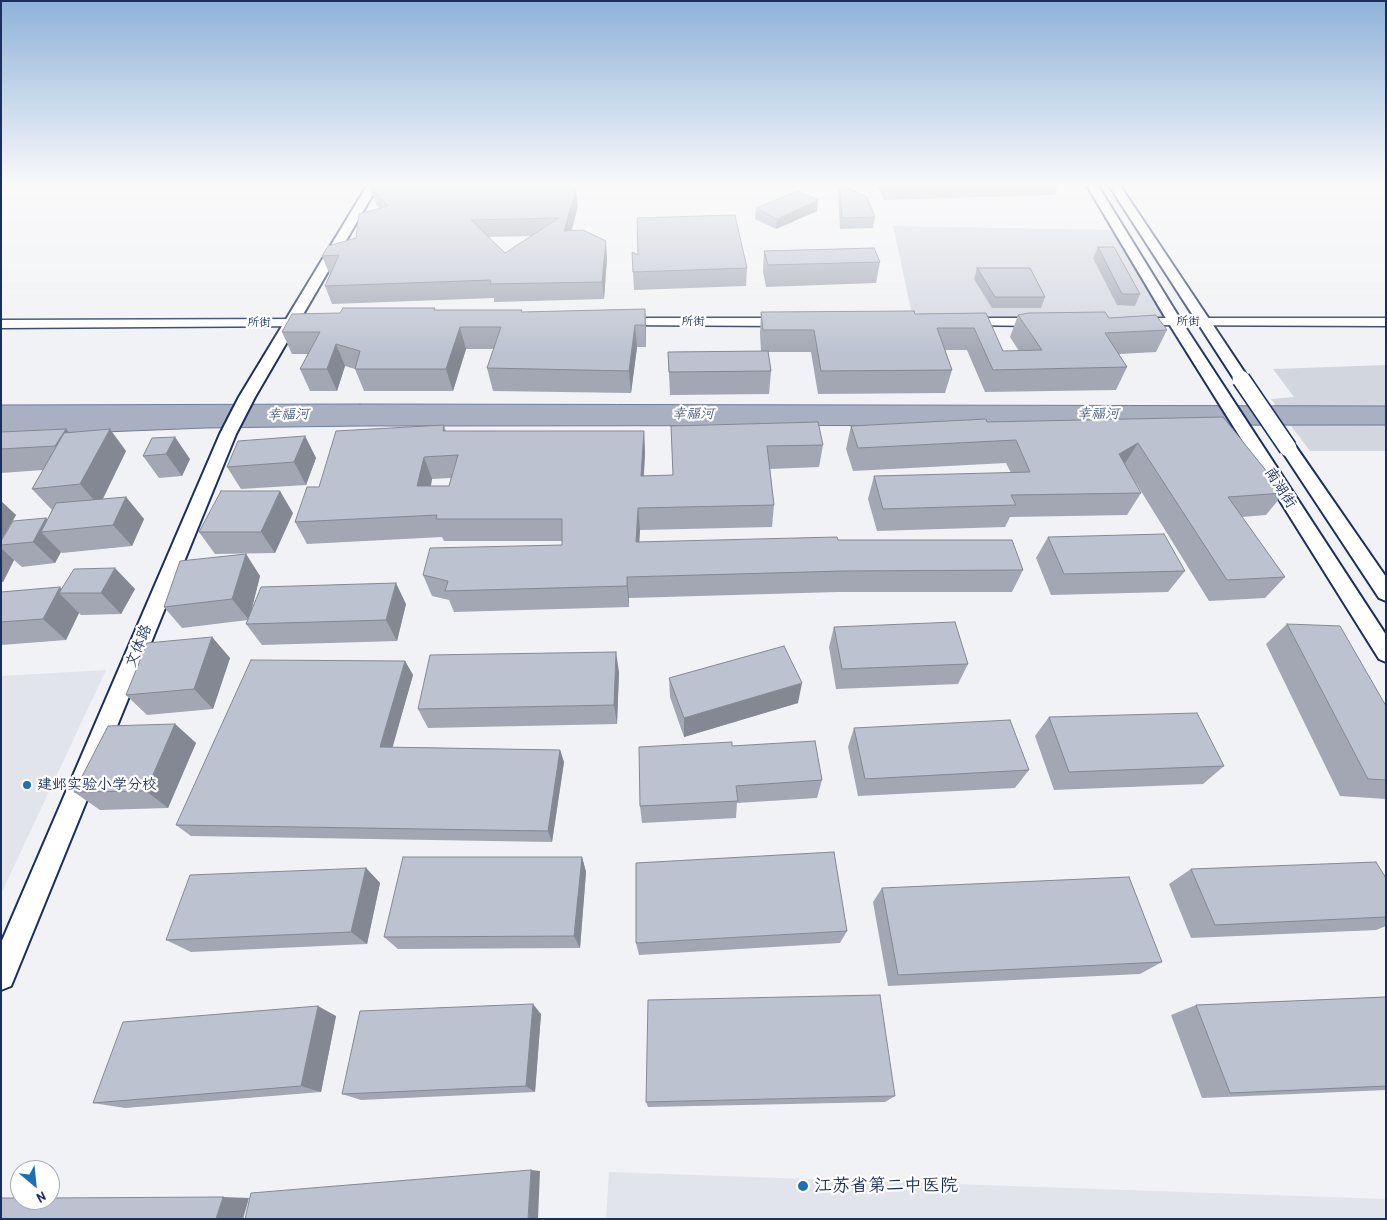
<!DOCTYPE html>
<meta charset="utf-8">
<style>
body{margin:0}
#map{position:relative;width:1387px;height:1220px;overflow:hidden;background:#f1f2f5;font-family:"Patrick Hand",sans-serif}
canvas{display:block}
.frame{position:absolute;inset:0;border:2px solid #1b2f5e;pointer-events:none}
.north{position:absolute;left:10px;top:1160px;width:50px;height:50px;box-sizing:border-box;background:#fff;border:1px solid #a4acbf;border-radius:50%;rotate:152deg;font-size:14px;font-weight:700;line-height:20px;text-align:center;color:#1b2f5e}
.north::after{content:'';display:block;margin:auto;width:18px;height:22px;background:#1f6fb2;clip-path:polygon(50% 0,100% 100%,50% 72%,0 100%)}
</style>
<div id="map">
<canvas width="1387" height="1220"></canvas>
<div class="frame"></div>
<div class="north">N</div>
</div>
<script>
const ctx = document.querySelector('canvas').getContext('2d');
ctx.lineJoin = 'round';
function fill(path, color) { ctx.fillStyle = color; ctx.fill(path, 'evenodd'); }
const shape = rows => new Path2D(rows.map(r => 'M' + r).join(''));
function trace(path, color, width, dash) { ctx.strokeStyle = color; ctx.lineWidth = width; ctx.lineCap = dash ? 'butt' : 'round'; ctx.setLineDash(dash || []); ctx.stroke(path); }
function write(font, color, halo, rows, align = 'center') {
  ctx.font = font + ' "Patrick Hand","LXGW WenKai TC",sans-serif'; ctx.lineWidth = 4.5; ctx.setLineDash([]); ctx.textBaseline = 'middle'; ctx.strokeStyle = halo; ctx.fillStyle = color; for (const [text, x, y, turn = 0] of rows) {
    ctx.save(); ctx.translate(x, y); ctx.rotate((+turn || 0) * Math.PI / 180); ctx.textAlign = isNaN(turn) ? turn : align; if (halo) ctx.strokeText(text, 0, 0); ctx.fillText(text, 0, 0); ctx.restore();
  }
}
const built = shape([
 [106,670,1,894,1,676],
 [609,1172,1386,1199,1386,1219,606,1219]
]);
const green = shape([
 [893,226,1119,230,1175,322,914,324],
 [1386,365,1386,451,1310,451,1271,399,1294,397,1273,369]
]);
const water = shape([
 [360,404,1386,406,1386,425,362,426,206,428,1,436,1,405,360,404]
]);
const tertiary = shape([
 [622,318,783,318,789,322,783,326,618,325,616,322,622,318],
 [967,318,1038,318,1044,322,1038,326,963,325,961,322,967,318],
 [1139,318,1386,318,1386,326,1135,325,1133,322,1139,318],
 [306,319,312,323,310,326,1,328,1,320,306,319]
]);
const secondary = shape([
 [368,184,379,184,255,397,236,434,11,986,1,990,1,943,220,434,239,397,368,184],
 [1086,184,1097,184,1182,322,1386,635,1386,662,1379,659,1168,322,1086,184],
 [1108,184,1119,184,1249,379,1246,382,1236,382,1108,184],
 [1288,443,1294,444,1386,577,1386,601,1379,598,1280,448,1282,444,1288,443]
]);
const secondaryBridge = shape([
 [1241,379,1288,448]
]);
const wall = shape([
 [840,184,875,217,873,228,840,229,838,195],
 [877,184,1059,184,1055,195,884,200],
 [370,187,578,206,571,231,607,258,604,299,494,302,494,298,332,304,325,286,330,273,329,273,322,256,356,238,380,209,376,204],
 [531,236,505,253,488,237],
 [756,208,817,211,776,229,755,219],
 [1098,247,1140,294,1135,306,1117,305,1093,258],
 [764,251,880,262,876,283,766,287,763,272],
 [638,255,747,268,746,286,634,290,633,272],
 [977,268,1045,297,1041,308,992,308,974,279],
 [645,309,646,331,646,347,637,347,631,393,493,391,487,368,494,349,466,349,453,391,364,391,355,369,345,366,337,391,310,391,300,369,308,354,292,354,282,332,340,313,436,310,522,312],
 [761,312,915,314,986,313,1003,351,1019,351,1010,337,1018,315,1109,318,1167,330,1156,352,1119,354,1127,367,1116,390,985,392,967,350,945,350,952,370,945,393,818,394,811,352,768,352,771,371,769,394,670,395,668,352,761,351,760,334],
 [1223,417,1284,493,1266,515,1242,517,1285,577,1265,598,1209,601,1131,475,1141,493,1127,515,1010,517,1005,527,877,531,868,499,874,476,1011,473,1006,463,853,471,846,449,851,426,987,422],
 [444,425,446,431,644,431,645,453,644,476,673,475,671,426,823,445,819,467,770,469,774,505,772,527,640,530,639,542,838,540,1023,570,1012,592,838,592,629,598,629,607,454,612,449,600,432,596,423,575,562,545,562,541,444,541,442,537,307,544,295,522,319,487],
 [451,478,449,486,431,486,432,479],
 [66,429,70,433,126,451,103,499,126,497,144,519,132,546,62,553,61,552,55,563,22,567,14,560,3,582,1,582,1,501,16,515,2,540,46,518,47,520,52,510,32,489,43,470,1,473,1,432],
 [305,436,316,458,306,485,241,489,227,467],
 [152,438,190,459,182,476,159,478,143,456],
 [293,513,275,553,215,554,199,532],
 [1048,537,1185,571,1168,592,1051,595,1036,558],
 [246,554,260,576,250,615,406,604,397,641,262,645,246,624,248,620,182,628,164,607],
 [62,589,135,589,121,614,81,615,79,613,66,640,1,645,1,592],
 [1287,624,1386,706,1386,799,1340,796,1266,644],
 [834,627,968,664,958,684,836,689,829,647],
 [212,637,230,658,213,709,147,715,126,695],
 [405,661,413,675,392,747,560,750,564,762,552,842,191,836,176,825],
 [619,672,617,724,428,728,418,709],
 [669,678,798,703,684,737,670,697],
 [1049,717,1224,766,1203,784,1054,790,1035,736],
 [175,724,196,743,168,808,100,810,74,792],
 [854,728,1029,770,1015,788,858,796,848,747],
 [732,746,822,780,817,798,737,803,736,818,642,823,640,806],
 [582,857,586,872,580,948,398,949,384,937],
 [366,868,380,883,367,944,191,952,166,940],
 [1191,869,1386,878,1386,926,1376,930,1191,938,1169,884],
 [882,888,1162,962,1140,974,888,986,873,902],
 [847,931,840,943,639,955,636,943],
 [1386,997,1386,1090,1202,1098,1171,1015,1196,1005],
 [541,1014,535,1092,361,1100,342,1094],
 [336,1016,321,1092,125,1108,93,1103],
 [895,1096,885,1102,648,1107,646,1102]
]);
const shadedWall = shape([
 [576,189,578,206,567,249,564,231],
 [818,200,817,211,776,229,777,219],
 [606,241,607,258,604,299,602,282],
 [645,309,646,331,646,347,645,325],
 [635,325,637,347,631,393,629,371],
 [460,327,466,349,453,391,446,369],
 [336,344,345,366,337,391,327,369],
 [66,429,85,451,74,469,55,446],
 [110,429,126,451,99,506,80,484],
 [644,431,645,453,642,498,641,476],
 [305,436,316,458,306,485,294,462],
 [175,437,190,459,182,476,166,454],
 [1138,443,1124,465,1119,454],
 [424,457,432,479,426,508,417,486],
 [280,491,293,513,275,553,261,532],
 [126,497,144,519,132,546,113,525],
 [1,501,16,515,1,540],
 [638,508,640,530,638,563,636,542],
 [46,518,57,530,41,532,61,552,55,563,33,542],
 [1,548,14,560,3,582,1,580],
 [246,554,260,576,249,620,232,599],
 [115,568,135,589,121,614,101,593],
 [627,577,629,598,629,607,627,586],
 [396,583,406,604,397,641,386,620],
 [60,587,66,593,59,593,79,613,66,640,43,619],
 [212,637,230,658,213,709,194,689],
 [616,652,619,672,617,724,614,705],
 [405,661,413,675,389,760,380,747],
 [802,683,798,703,684,737,684,718],
 [175,724,196,743,168,808,146,791],
 [560,750,564,762,552,842,548,831],
 [582,857,586,872,580,948,574,936],
 [366,868,380,883,367,944,351,932],
 [533,1004,541,1014,535,1092,526,1086],
 [318,1006,336,1016,321,1092,301,1086],
 [531,1170,540,1171,538,1219,528,1219],
 [223,1197,249,1198,243,1219,216,1219]
]);
const building = shape([
 [382,184,565,184,576,189,564,231,583,230,606,241,602,282,490,284,491,280,325,286,339,255,322,256,328,246,356,238,359,214,388,206,370,187,382,184],
 [559,218,505,253,471,220,559,218],
 [840,184,867,197,875,217,842,218,840,184],
 [886,184,981,184,887,187,886,184],
 [798,191,818,200,777,219,756,208,798,191],
 [735,215,747,268,633,272,632,252,638,255,637,218,735,215],
 [1098,247,1114,247,1140,294,1122,294,1098,247],
 [874,248,880,262,768,265,764,251,874,248],
 [977,268,1030,268,1045,297,995,297,977,268],
 [343,308,435,308,434,310,522,310,521,312,645,309,645,325,635,325,629,371,487,368,501,327,460,327,446,369,355,369,360,351,336,344,327,369,300,369,320,332,282,332,292,314,340,313,343,308],
 [914,311,915,314,986,313,1003,351,1042,350,1018,315,1029,313,1105,312,1109,318,1156,315,1167,330,1105,333,1127,367,993,370,974,328,937,328,952,370,821,371,814,330,763,330,761,312,914,311],
 [768,351,771,371,669,372,668,352,768,351],
 [1223,417,1284,493,1228,497,1285,577,1227,580,1138,443,1119,454,1141,493,1011,495,1016,505,883,509,874,476,1030,472,1016,440,858,448,851,426,986,419,987,422,1223,417],
 [818,422,823,445,767,446,774,505,638,508,636,542,837,537,838,540,1012,540,1023,570,844,571,627,577,627,586,445,591,448,581,423,575,430,548,562,545,562,519,436,519,437,515,295,522,307,487,319,487,336,431,444,425,443,431,644,431,641,476,673,475,671,426,818,422],
 [458,455,449,486,417,486,424,457,458,455],
 [66,429,55,446,1,449,1,432,66,429],
 [110,429,80,484,32,489,64,433,110,429],
 [305,436,294,462,227,467,238,441,305,436],
 [175,437,166,454,143,456,152,438,175,437],
 [221,491,280,491,261,532,199,532,221,491],
 [126,497,113,525,41,532,56,503,126,497],
 [46,518,33,542,1,545,1,541,13,521,46,518],
 [1164,534,1185,571,1064,574,1048,537,1164,534],
 [246,554,232,599,164,607,180,561,246,554],
 [115,568,101,593,59,593,74,569,115,568],
 [396,583,386,620,246,624,261,587,396,583],
 [60,587,43,619,1,622,1,592,60,587],
 [955,622,968,664,842,669,834,627,955,622],
 [1287,624,1340,626,1386,706,1386,780,1368,779,1287,624],
 [212,637,194,689,126,695,147,643,212,637],
 [784,646,802,683,684,718,669,678,784,646],
 [616,652,614,705,418,709,430,655,616,652],
 [251,660,405,661,380,747,560,750,548,831,176,825,251,660],
 [1197,713,1224,766,1069,772,1049,717,1197,713],
 [1010,720,1029,770,865,779,854,728,1010,720],
 [175,724,146,791,74,792,108,726,175,724],
 [815,741,822,780,736,786,738,801,640,806,639,747,732,742,732,746,815,741],
 [834,852,847,931,636,943,636,863,834,852],
 [403,857,582,857,574,936,384,937,403,857],
 [1376,862,1386,878,1386,917,1215,925,1191,869,1376,862],
 [366,868,351,932,166,940,190,875,366,868],
 [1129,877,1162,962,898,975,882,888,1129,877],
 [880,995,895,1096,646,1102,648,1000,880,995],
 [1386,997,1386,1086,1230,1093,1196,1005,1386,997],
 [533,1004,526,1086,342,1094,360,1011,533,1004],
 [318,1006,301,1086,93,1103,123,1022,318,1006],
 [531,1170,528,1219,245,1219,251,1193,531,1170],
 [223,1197,216,1219,1,1219,1,1198,20,1198,20,1200,50,1200,50,1198,223,1197]
]);
const markers = [
 [27,785,5,"#1f6fb2"],
 [803,1186,6,"#1f6fb2"]
];
const farStreetnames = [
 ["所街",693,322],
 ["所街",1188,322],
 ["所街",259,323]
];
const farWaternames = [
 ["幸福河",693,414],
 ["幸福河",1098,414],
 ["幸福河",288,415,-1]
];
const streetNames = [
 ["南湖街",1280,488,57],
 ["文体路",139,646,-67]
];
const poiNames = [
 ["建邺实验小学分校",37,785]
];
const nearPoinames = [
 ["江苏省第二中医院",814,1186]
];
fill(built, '#e1e4ea');
fill(green, '#d2d6df');
fill(water, '#a8b0c2');
trace(water, '#707c9a', 1);
trace(tertiary, '#1b2f5e', 3);
trace(secondary, '#1b2f5e', 4);
fill(tertiary, '#fff');
fill(secondary, '#fff');
trace(secondaryBridge, '#1b2f5e', 20, []);
trace(secondaryBridge, '#fff', 17);
fill(wall, '#a2a7b3');
fill(shadedWall, '#848892');
fill(building, '#bcc2d0');
trace(building, '#848892', 1);
const sky = ctx.createLinearGradient(0, 0, 0, 355);
sky.addColorStop(0, '#8eb2d9');
sky.addColorStop(0.52, '#f9f9fa');
sky.addColorStop(1, '#f9f9fa00');
ctx.fillStyle = sky;
ctx.fillRect(0, 0, 1387, 355);
for (const [x, y, r, color] of markers) { const dot = new Path2D(); dot.arc(x, y, r, 0, 2 * Math.PI); ctx.fillStyle = color; ctx.fill(dot); trace(dot, '#fff', 2); }
write('12px', '#1b2f5e', '#fff', farStreetnames);
write('italic 14px', '#4c5c81', '#fff', farWaternames);
write('15px', '#1b2f5e', '#fff', streetNames);
write('15px', '#1b2f5e', '#fff', poiNames, 'left');
write('18px', '#1b2f5e', '#fff', nearPoinames, 'left');
</script>
